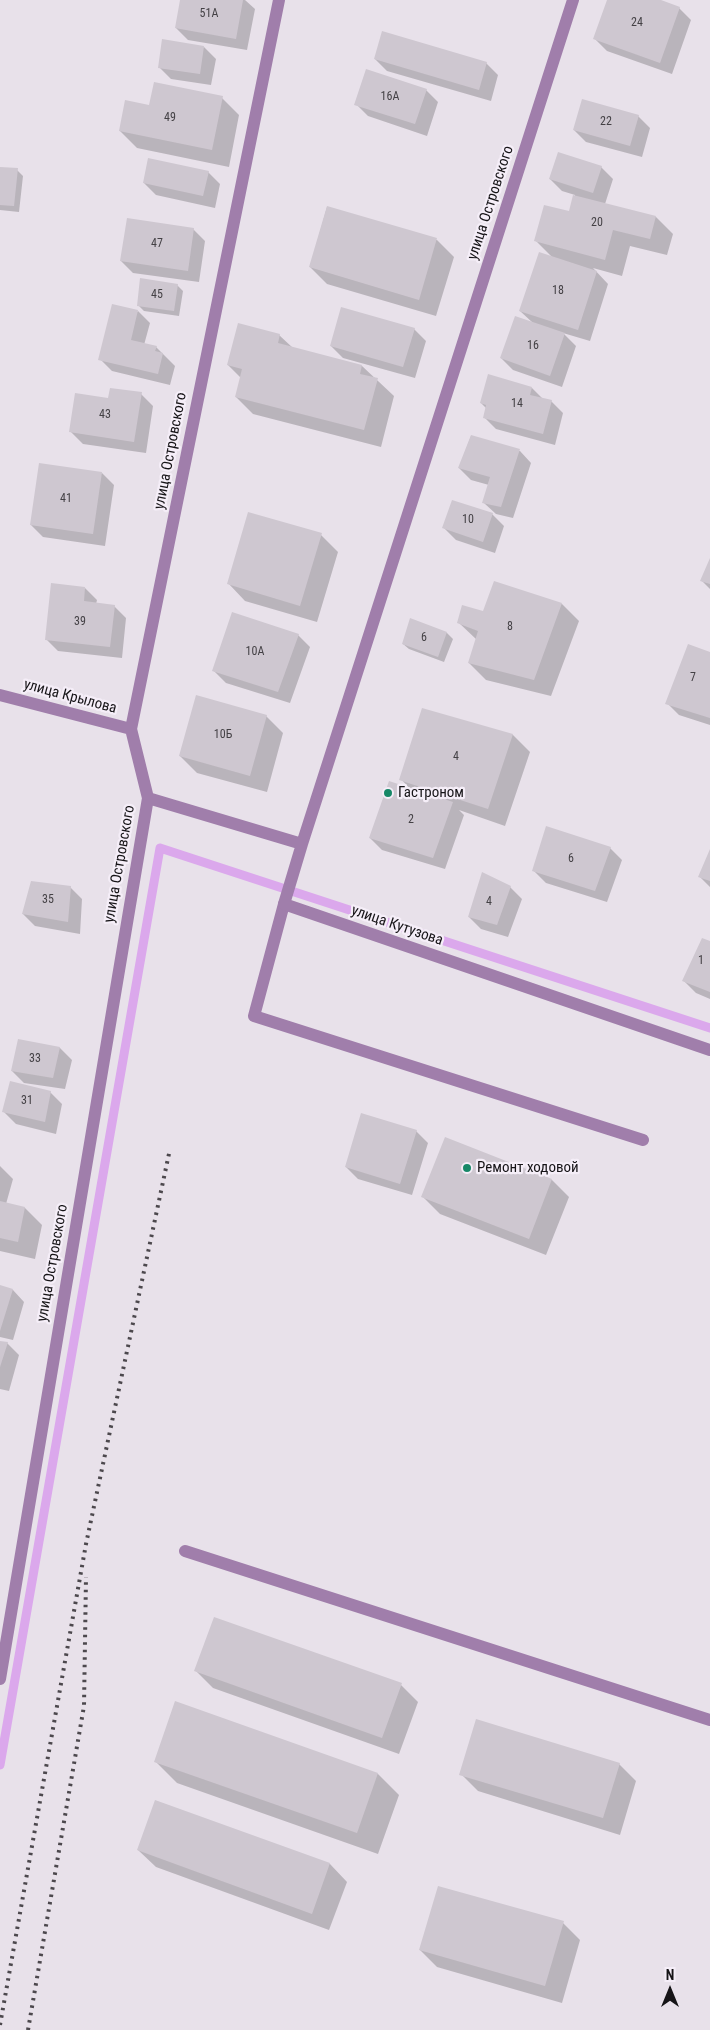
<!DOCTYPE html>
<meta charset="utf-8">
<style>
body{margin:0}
#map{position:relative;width:710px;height:2030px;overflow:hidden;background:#e8e1ea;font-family:"Roboto Condensed",sans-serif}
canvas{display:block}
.north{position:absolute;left:645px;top:1965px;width:50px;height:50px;-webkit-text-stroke:4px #f5eef8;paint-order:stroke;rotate:0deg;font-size:14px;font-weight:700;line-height:20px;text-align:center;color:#161417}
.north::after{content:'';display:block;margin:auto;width:18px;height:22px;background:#161417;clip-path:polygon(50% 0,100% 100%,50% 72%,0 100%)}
</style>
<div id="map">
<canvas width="710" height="2030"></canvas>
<div class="north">N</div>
</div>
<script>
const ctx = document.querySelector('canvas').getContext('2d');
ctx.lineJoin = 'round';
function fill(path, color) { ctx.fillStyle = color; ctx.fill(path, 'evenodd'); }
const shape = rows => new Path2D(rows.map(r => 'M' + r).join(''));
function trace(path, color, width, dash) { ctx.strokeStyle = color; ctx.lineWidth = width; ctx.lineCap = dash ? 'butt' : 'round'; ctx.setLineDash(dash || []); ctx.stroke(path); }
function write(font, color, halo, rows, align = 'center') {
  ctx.font = font + ' "Roboto Condensed",sans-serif'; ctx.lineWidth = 4.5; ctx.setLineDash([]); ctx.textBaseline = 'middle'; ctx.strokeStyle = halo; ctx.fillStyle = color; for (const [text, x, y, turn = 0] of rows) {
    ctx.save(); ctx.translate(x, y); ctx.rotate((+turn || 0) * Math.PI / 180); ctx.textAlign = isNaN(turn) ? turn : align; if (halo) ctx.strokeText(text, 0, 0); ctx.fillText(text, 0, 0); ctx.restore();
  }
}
const shadow = shape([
 [181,0,245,0,255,9,247,50,188,40,176,28],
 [609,0,658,0,679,8,691,20,672,74,607,51,595,39],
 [204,47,216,59,211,85,171,79,159,67],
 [375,59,486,63,498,75,491,101,387,71],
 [426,90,438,102,427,136,368,116,356,104],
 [222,98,239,115,229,167,137,148,120,131,150,106],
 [638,116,650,128,642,157,586,142,574,130],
 [601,167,613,179,605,204,656,217,673,234,667,255,630,246,622,276,593,268,608,284,590,341,563,333,576,346,562,387,513,370,501,358,533,323,520,311,553,258,536,241,570,213,575,195,562,191,550,179],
 [0,168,17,170,23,176,19,212,0,210],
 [208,172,220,184,215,208,156,195,144,183],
 [327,207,437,240,454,257,436,316,327,284,310,267],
 [193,229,205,241,199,282,133,273,121,261],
 [177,285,183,291,179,316,144,311,138,305],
 [138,311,150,323,144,345,156,347,175,366,170,385,112,371,100,359],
 [414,329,426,341,415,378,343,358,331,346],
 [279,335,293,348,362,366,394,396,381,447,253,414,236,397,241,378,228,365],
 [532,388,543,399,551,401,563,413,555,445,496,429,484,417,487,409,481,403],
 [141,394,153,406,146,453,83,444,71,432,110,399],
 [471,436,520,451,531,463,513,518,496,514,484,503,489,485,471,480,459,468],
 [102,473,114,485,105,546,43,537,31,525],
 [492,514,504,526,495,553,456,540,444,528],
 [321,535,338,552,317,622,245,601,228,583],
 [710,561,710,589,702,581],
 [85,588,97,600,96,604,114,606,126,618,122,658,58,651,46,639],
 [562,604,579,621,551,696,486,680,469,663,477,640,458,622,484,612],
 [411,620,447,633,453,639,444,662,409,649,403,644],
 [298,635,310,647,290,703,226,683,214,671],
 [710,653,710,725,679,715,667,703],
 [423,709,513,735,530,752,505,826,459,810,464,815,445,869,382,850,370,838,411,790,401,779],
 [266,716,283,733,267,792,197,773,180,756],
 [610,848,622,860,607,902,546,883,534,871],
 [710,852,710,887,700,877],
 [70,887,82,899,80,934,35,926,23,914],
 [510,887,522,899,508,937,481,929,469,917],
 [710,942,710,999,696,993,684,981],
 [19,1040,60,1048,72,1060,65,1089,24,1083,12,1071],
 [50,1092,62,1104,56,1134,16,1124,4,1112],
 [416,1131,428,1143,412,1195,358,1179,346,1167],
 [446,1139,552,1180,569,1197,546,1255,440,1214,423,1197],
 [0,1166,13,1179,6,1204,25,1208,42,1225,35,1259,0,1251],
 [0,1287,13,1290,24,1302,13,1340,0,1337],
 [0,1342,7,1343,19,1355,9,1391,0,1389],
 [196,1671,401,1685,418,1702,399,1754,213,1688],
 [176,1703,378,1774,399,1795,378,1854,177,1783,155,1761],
 [619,1764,636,1781,620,1835,478,1791,461,1774],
 [156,1801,330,1864,347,1882,329,1930,156,1867,138,1850],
 [563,1923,580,1940,562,2003,437,1967,420,1950]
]);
const stream = shape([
 [0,1765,160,848,710,1028]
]);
const building = shape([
 [180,0,243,0,236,39,175,28],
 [607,0,661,0,680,7,660,63,593,39],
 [382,31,487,62,479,90,374,59],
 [162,39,204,46,200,74,158,68],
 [366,69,427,89,415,124,354,105],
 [154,82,223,96,212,150,119,131,125,100,149,105],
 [582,99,639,115,630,146,573,130],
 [558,152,602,166,593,193,549,179],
 [148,158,209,171,203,196,143,183],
 [0,167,18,168,14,206,0,205],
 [573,195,656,216,650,239,613,230,605,260,534,241,544,205,569,211],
 [327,206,437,238,419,300,309,267],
 [127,218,194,228,188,271,120,261],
 [539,252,597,271,578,330,519,311],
 [140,278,178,284,174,311,137,306],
 [112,304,138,310,131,340,157,346,155,351,163,353,158,374,98,360],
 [341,307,415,328,403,367,330,346],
 [515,316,565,333,550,376,500,358],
 [238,323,280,334,278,343,362,365,360,374,378,378,364,430,235,397,242,369,227,365],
 [488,374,532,387,530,395,552,400,543,434,483,418,486,405,480,403],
 [110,388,142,392,134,442,69,432,75,393,108,398],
 [471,435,520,449,501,507,482,503,490,477,458,468],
 [39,463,102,472,93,534,30,525],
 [452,500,493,513,483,542,442,528],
 [248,512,322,533,300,606,227,584],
 [710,558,710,584,700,581],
 [494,581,562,603,534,680,468,663,478,631,457,623,462,605,483,611],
 [51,583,85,587,84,601,115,605,110,647,45,640],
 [232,612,299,634,278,692,212,671],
 [410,618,447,632,438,657,402,644],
 [688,644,710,652,710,718,665,704],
 [196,695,267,715,250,776,179,756],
 [422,708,513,734,488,809,399,780],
 [389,781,453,802,433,858,369,838],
 [546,826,611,847,595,891,532,871],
 [710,849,710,881,698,877],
 [482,872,511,886,497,925,468,917],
 [31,881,71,886,68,922,22,914],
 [702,938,710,941,710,992,682,981],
 [18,1039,60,1047,53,1078,11,1071],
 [10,1081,51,1091,45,1122,2,1112],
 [361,1113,417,1130,400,1184,345,1167],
 [445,1137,552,1179,529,1239,421,1197],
 [0,1201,25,1207,18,1242,0,1238],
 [0,1285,13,1289,0,1331],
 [0,1341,8,1342,0,1367],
 [214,1617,402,1683,382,1738,194,1671],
 [175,1701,378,1773,357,1833,154,1762],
 [476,1719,620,1763,603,1818,459,1775],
 [155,1800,330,1863,312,1914,137,1850],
 [438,1886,564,1921,545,1986,419,1950]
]);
const service = shape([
 [284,904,254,1016,643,1140],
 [185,1551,710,1720]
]);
const minor = shape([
 [0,695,131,729],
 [148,798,302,844,284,904,710,1050],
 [302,844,573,0],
 [0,1679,148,798,131,729,279,0]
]);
const rail = shape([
 [0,2025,86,1544,170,1149],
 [28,2030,84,1706,86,1577]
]);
const markers = [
 [388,793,5,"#178867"],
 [467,1168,5,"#178867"]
];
const numberNames = [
 ["51А",209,14],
 ["24",637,23],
 ["16А",390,97],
 ["49",170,118],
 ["22",606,122],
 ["20",597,223],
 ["47",157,244],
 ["18",558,291],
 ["45",157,295],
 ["16",533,346],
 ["14",517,404],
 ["43",105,415],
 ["41",66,499],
 ["10",468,520],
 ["39",80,622],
 ["8",510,627],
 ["6",424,638],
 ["10А",255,652],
 ["7",693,678],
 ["10Б",223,735],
 ["4",456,757],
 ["2",411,820],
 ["6",571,859],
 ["35",48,900],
 ["4",489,902],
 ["1",701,961],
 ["33",35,1059],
 ["31",27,1101]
];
const streetNames = [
 ["улица Островского",491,203,-72],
 ["улица Островского",171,451,-79],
 ["улица Крылова",70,697,15],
 ["улица Островского",120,864,-80],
 ["улица Кутузова",397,926,19],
 ["улица Островского",53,1263,-80]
];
const poiNames = [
 ["Гастроном",398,793],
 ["Ремонт ходовой",477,1168]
];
fill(shadow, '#0003');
trace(stream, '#dba8ec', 9);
fill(building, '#cec7d0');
trace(service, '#a07eab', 12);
trace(minor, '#a07eab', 12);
trace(rail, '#4c484d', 4, [2.5, 5]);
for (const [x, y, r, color] of markers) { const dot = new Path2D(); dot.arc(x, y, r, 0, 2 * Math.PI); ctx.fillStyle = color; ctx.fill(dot); trace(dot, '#f5eef8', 2); }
write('12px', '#444145', null, numberNames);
write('15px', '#161417', '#f5eef8', streetNames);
write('15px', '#161417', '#f5eef8', poiNames, 'left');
</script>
